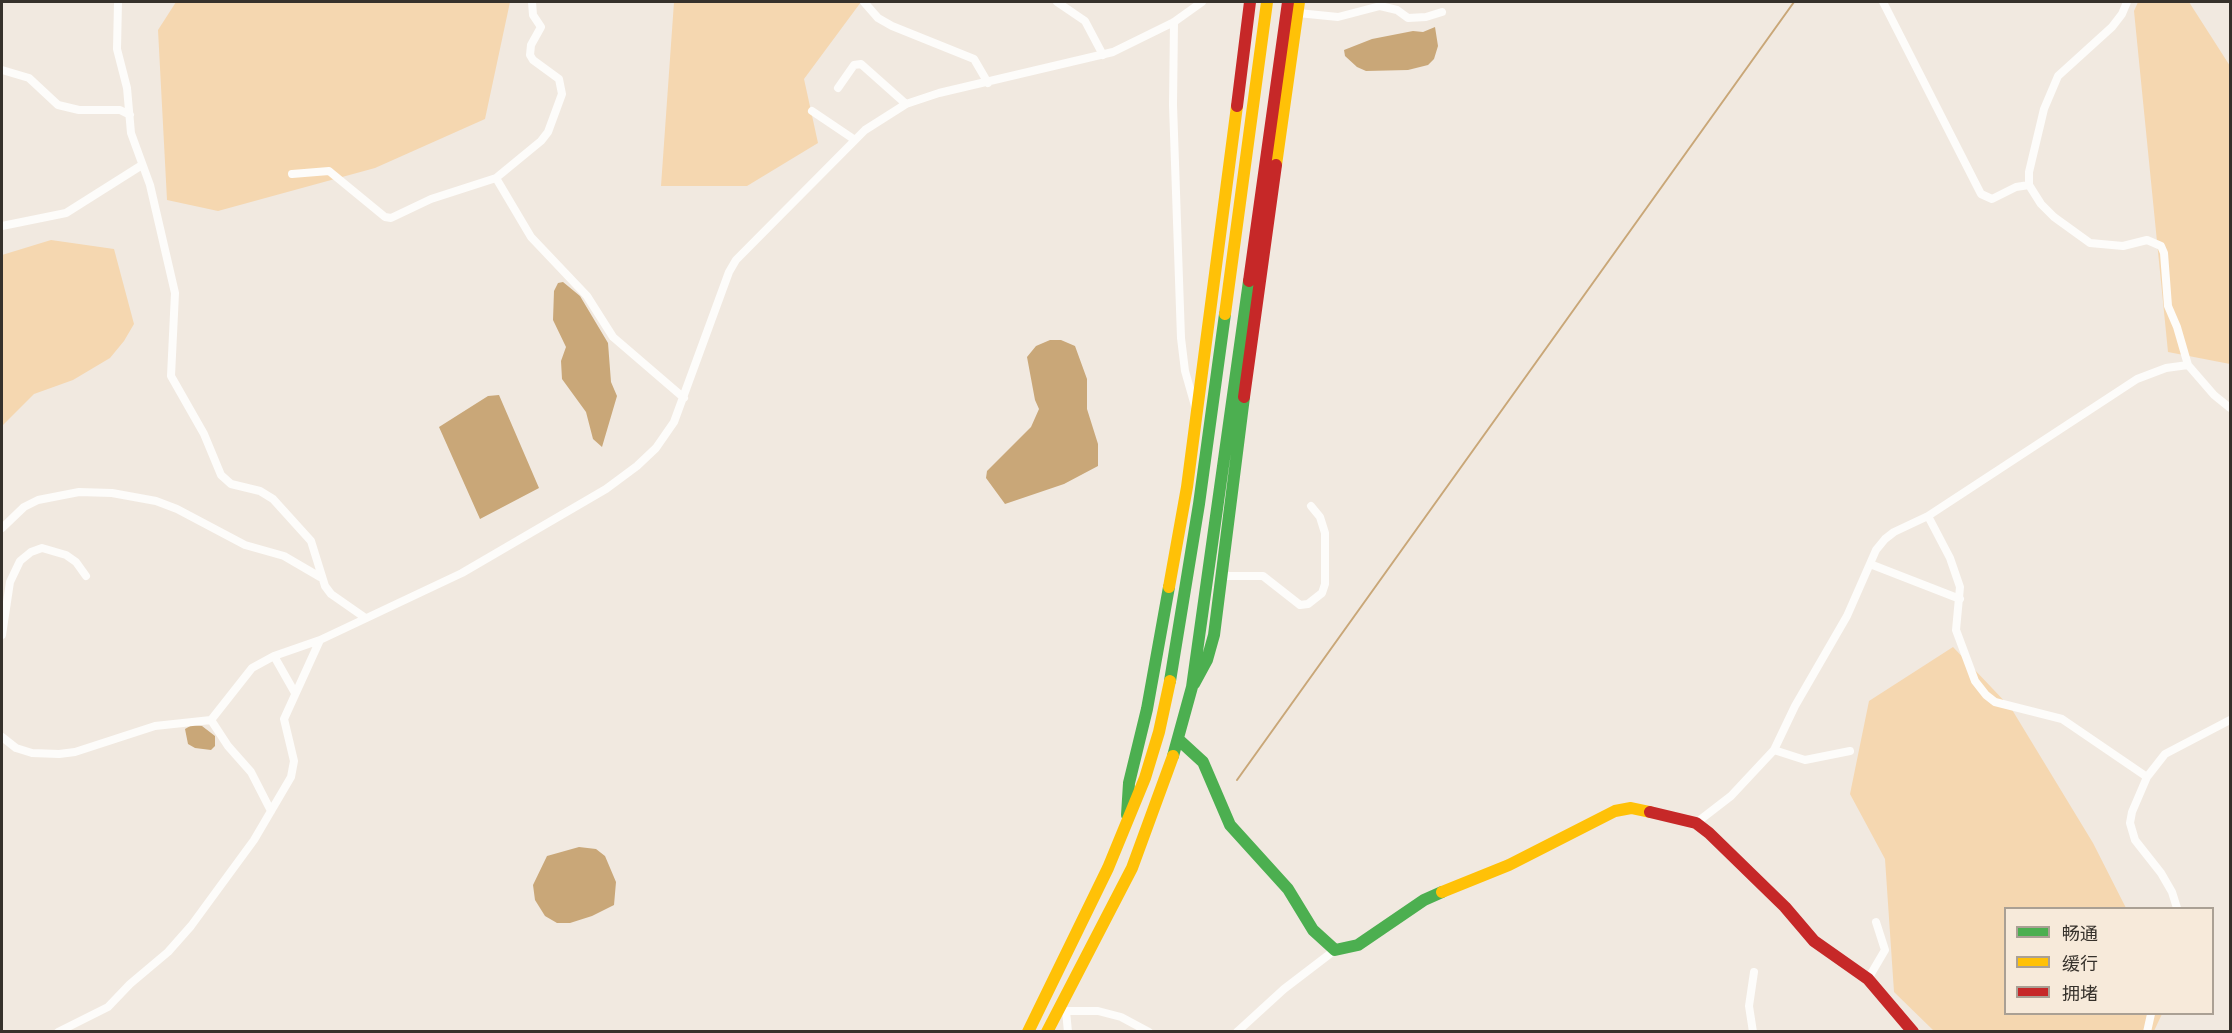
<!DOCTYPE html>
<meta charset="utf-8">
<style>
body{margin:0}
#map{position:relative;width:2232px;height:1033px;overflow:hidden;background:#f1e9e0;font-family:"Fira Sans Condensed","Noto Sans SC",sans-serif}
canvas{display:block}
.frame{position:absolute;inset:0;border:3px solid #36312b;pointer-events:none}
.legend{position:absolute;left:2004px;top:907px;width:210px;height:108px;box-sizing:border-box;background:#f7eada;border:2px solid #aaa094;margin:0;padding:8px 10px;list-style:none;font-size:18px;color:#36312b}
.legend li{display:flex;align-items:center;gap:12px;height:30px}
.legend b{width:30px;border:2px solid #aaa094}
</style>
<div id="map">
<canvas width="2232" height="1033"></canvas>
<div class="frame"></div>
<ul class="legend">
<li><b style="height:8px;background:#4caf50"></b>畅通</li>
<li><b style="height:8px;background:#ffc107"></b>缓行</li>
<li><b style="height:8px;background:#c62828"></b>拥堵</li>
</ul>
</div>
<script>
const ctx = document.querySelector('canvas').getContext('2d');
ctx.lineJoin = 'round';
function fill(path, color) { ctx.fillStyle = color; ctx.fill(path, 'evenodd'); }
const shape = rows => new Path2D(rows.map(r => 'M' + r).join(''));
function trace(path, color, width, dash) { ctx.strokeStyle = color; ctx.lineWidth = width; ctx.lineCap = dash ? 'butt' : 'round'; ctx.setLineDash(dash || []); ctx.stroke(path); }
const green = shape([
 [176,2,510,2,485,119,375,168,218,211,167,200,158,30],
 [674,2,861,2,804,79,818,143,747,186,661,186],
 [2138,2,2189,2,2230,66,2230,364,2168,352,2134,11],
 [51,240,114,249,134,324,124,341,110,358,73,380,34,394,2,426,2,255],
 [1953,647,2011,708,2093,843,2126,908,2006,908,2006,1014,2162,1014,2154,1031,1934,1031,1894,992,1885,859,1850,794,1869,701]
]);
const water = shape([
 [1435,27,1438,46,1434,59,1428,65,1408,70,1366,71,1357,67,1345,56,1344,50,1372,39,1413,31,1423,32],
 [563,282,580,296,608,343,611,382,617,396,602,447,593,439,586,412,562,379,561,361,566,347,553,320,554,291,558,283],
 [1050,340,1061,340,1075,346,1087,379,1087,409,1098,444,1098,466,1064,484,1005,504,986,478,987,471,1031,427,1039,409,1035,400,1027,357,1036,346],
 [499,395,539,488,480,519,439,427,488,396],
 [192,725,202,726,215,736,215,746,211,750,195,748,188,744,185,729],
 [579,847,596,849,605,856,616,882,614,905,592,916,570,923,557,923,545,916,535,900,533,885,547,856]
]);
const stream = shape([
 [1237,780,1794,2]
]);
const street = shape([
 [118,2,117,49,127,88,131,133,150,185,175,293,171,376,204,434,221,475,231,484,260,491,273,499,311,541,325,586,331,594,364,617],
 [864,2,878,18,892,26,974,59,988,83],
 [1057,2,1085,21,1103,55],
 [1883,2,1981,194,1992,199,2016,187,2029,185],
 [2127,2,2122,14,2112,27,2058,76,2044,109,2029,172,2029,185,2041,204,2054,217,2090,243,2123,246,2147,240,2161,246,2164,253,2168,306,2177,327,2188,365,2214,395,2230,408],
 [1298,13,1338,17,1380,6,1397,10,1408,18,1426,17,1442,12],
 [1174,22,1173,105,1181,338,1185,371,1195,406],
 [2,70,29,78,58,105,79,110,120,110,130,115],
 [838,88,854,65,861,64,906,104],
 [812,111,855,140],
 [292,174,329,171,385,217,391,218,431,199,496,178,541,141,548,132,562,94,559,79,533,60,530,55,531,45,541,27,533,15,532,2],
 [496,178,531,237,587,296,613,337,684,398],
 [2,226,66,213,142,165],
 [1928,516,1950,558,1960,587,1956,630,1975,681,1986,695,1995,702,2062,719,2147,777],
 [2,528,24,507,38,500,79,492,112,493,156,501,177,509,245,545,284,556,320,577],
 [1870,564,1960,599],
 [1221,576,1263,576,1300,605,1308,604,1322,593,1325,584,1325,533,1320,517,1311,506],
 [2,635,10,582,20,561,31,552,42,548,66,555,76,562,86,576],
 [274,656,295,693],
 [211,720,252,668,274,656,320,640],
 [2,737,16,748,32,753,59,754,75,752,155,726,211,720,228,746,251,772,271,811],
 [1774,750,1805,760,1850,751],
 [1696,823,1731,796,1774,750,1795,706,1847,616,1876,550,1885,539,1894,532,1928,516,2137,379,2166,368,2188,365],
 [2177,908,2172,892,2161,873,2135,840,2130,823,2132,812,2147,777,2165,754,2230,720],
 [1868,979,1885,950,1876,922],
 [1058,1011,1098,1011,1121,1017,1149,1032],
 [1066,1011,1068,1032],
 [58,1032,108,1007,130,984,168,952,191,926,254,840,291,777,294,761,284,719,320,640,462,573,606,489,637,466,656,448,674,422,729,272,736,260,865,130,906,104,939,93,1113,52,1174,22,1202,2],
 [1237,1032,1284,989,1335,950],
 [1753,1032,1749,1006,1754,972],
 [2147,1032,2151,1014]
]);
const fast = shape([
 [1170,681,1199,504,1225,314],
 [1194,684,1207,660,1214,635,1244,397],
 [1179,740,1203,762,1230,825,1288,889,1313,930,1335,950,1358,945,1424,900,1442,892],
 [1173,756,1192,687,1249,281],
 [1127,815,1129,783,1147,709,1169,587]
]);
const slow = shape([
 [1276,165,1299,2],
 [1225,314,1267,2],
 [1169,587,1187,487,1237,106],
 [1442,892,1509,865,1615,811,1631,808,1650,812],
 [1028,1032,1108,868,1145,778,1159,732,1170,681],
 [1047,1032,1132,868,1173,756]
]);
const jam = shape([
 [1237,106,1250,2],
 [1249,281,1288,2],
 [1244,397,1276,165],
 [1650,812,1696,823,1709,833,1785,907,1814,941,1868,979,1913,1032]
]);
fill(green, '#f5d7b0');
fill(water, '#c9a778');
trace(stream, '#c9a778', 2);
trace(street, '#fdfcfa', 8);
trace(fast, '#4caf50', 12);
trace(slow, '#ffc107', 12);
trace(jam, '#c62828', 12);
</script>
